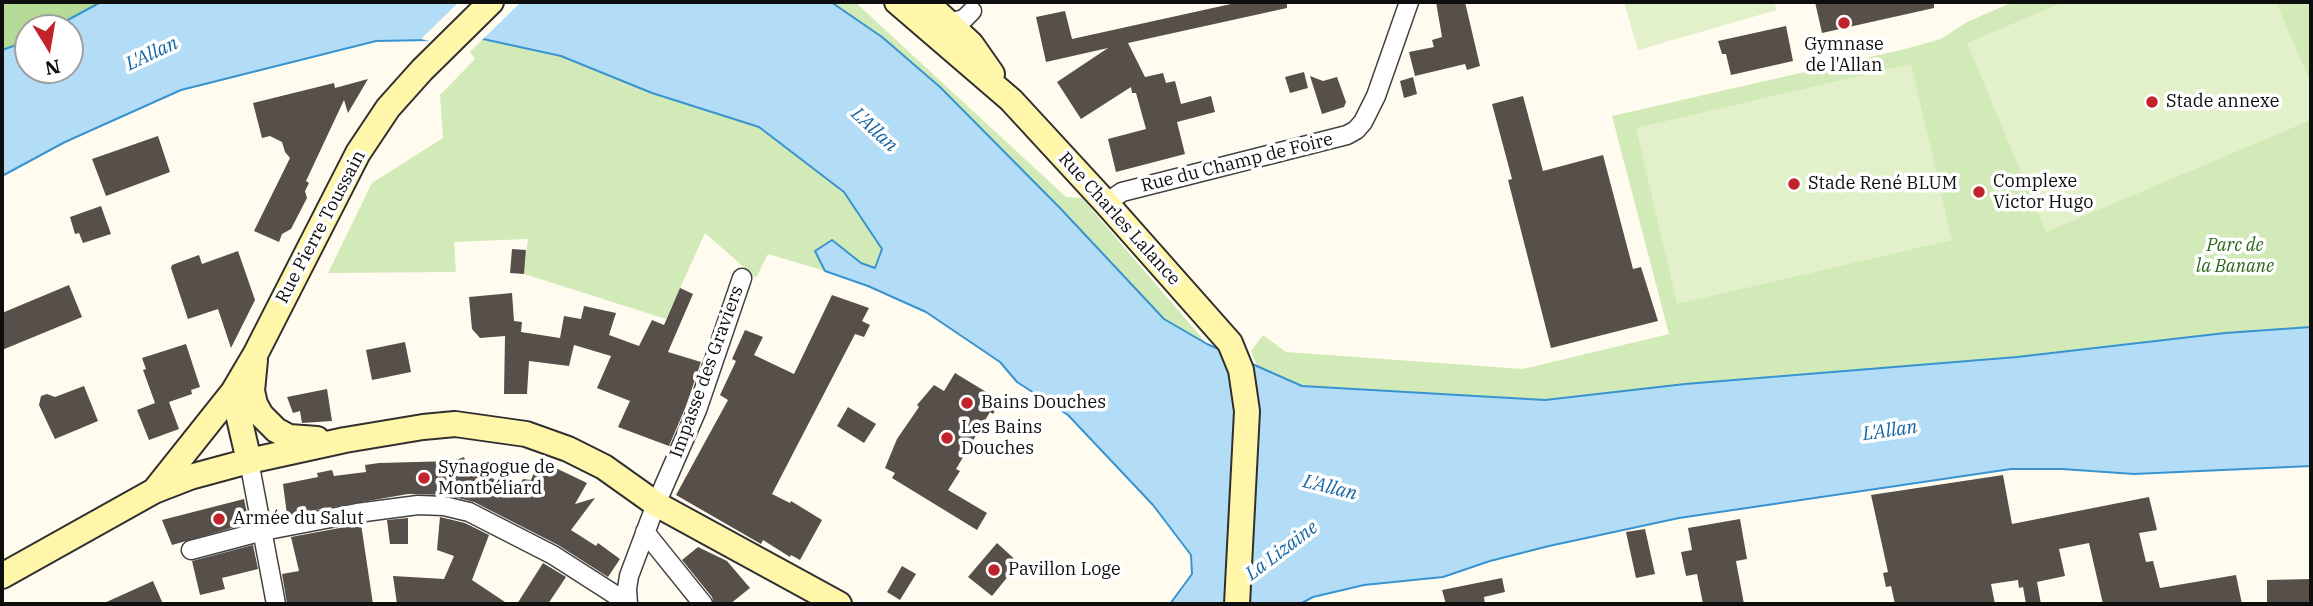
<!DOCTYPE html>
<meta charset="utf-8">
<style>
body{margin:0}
#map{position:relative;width:2313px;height:606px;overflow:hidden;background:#fffcef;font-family:"IBM Plex Serif",serif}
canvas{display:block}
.frame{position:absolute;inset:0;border:4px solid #0e0e0e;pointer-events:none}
.north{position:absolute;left:14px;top:14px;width:70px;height:70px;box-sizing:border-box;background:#fff;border:2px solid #9f9f9f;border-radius:50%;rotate:169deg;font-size:19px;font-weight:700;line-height:28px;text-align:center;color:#0e0e0e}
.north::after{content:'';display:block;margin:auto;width:24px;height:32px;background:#c1232a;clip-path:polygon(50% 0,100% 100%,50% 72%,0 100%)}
</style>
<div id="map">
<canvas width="2313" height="606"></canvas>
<div class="frame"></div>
<div class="north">N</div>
</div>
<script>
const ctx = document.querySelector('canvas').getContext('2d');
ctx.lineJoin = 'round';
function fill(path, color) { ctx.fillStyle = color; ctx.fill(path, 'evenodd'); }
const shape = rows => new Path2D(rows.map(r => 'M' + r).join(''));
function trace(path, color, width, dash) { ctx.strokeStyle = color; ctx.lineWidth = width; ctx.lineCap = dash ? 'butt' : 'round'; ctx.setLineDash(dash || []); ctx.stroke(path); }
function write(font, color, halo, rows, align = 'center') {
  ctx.font = font + ' "IBM Plex Serif",serif'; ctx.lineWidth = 7; ctx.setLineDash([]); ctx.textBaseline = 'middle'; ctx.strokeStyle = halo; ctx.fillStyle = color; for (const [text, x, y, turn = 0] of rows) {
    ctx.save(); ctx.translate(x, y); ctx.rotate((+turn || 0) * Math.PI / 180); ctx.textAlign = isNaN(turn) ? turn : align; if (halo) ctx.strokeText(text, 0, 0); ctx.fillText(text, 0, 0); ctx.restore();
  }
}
const green = shape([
 [831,2,855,2,1066,197,1082,198,1207,344,1164,320,1060,208,940,87,882,37],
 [2013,2,2311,2,2311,327,2225,333,2017,357,1685,384,1545,400,1302,386,1257,367,1251,351,1263,335,1286,352,1523,369,1669,334,1612,116,1905,49,1941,39,1967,22],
 [483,39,561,56,652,93,759,127,844,192,882,249,876,268,815,251,825,271,768,254,756,278,705,233,666,319,524,274,528,239,454,242,456,272,328,273,372,183,443,138,440,95,475,59,470,52]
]);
const forest = shape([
 [2,2,101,2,52,28,28,28,28,41,2,50]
]);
const pitch = shape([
 [1624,2,1774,2,1777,10,1638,50],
 [2064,2,2276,2,2311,84,2311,120,2046,232,1967,43],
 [1911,64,1952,240,1677,304,1636,128]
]);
const water = shape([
 [101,2,831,2,882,37,940,87,1060,208,1164,319,1207,344,1302,386,1545,400,1685,384,2017,357,2225,333,2311,327,2311,466,2134,474,2062,469,2011,469,1679,518,1549,546,1490,561,1443,577,1364,585,1313,597,1300,604,1170,604,1192,574,1191,555,1153,505,1068,415,1017,382,1000,362,926,312,868,286,825,271,815,251,832,240,861,263,875,268,882,249,844,192,759,127,652,93,561,56,483,39,376,41,181,90,65,142,2,176,2,50,28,41,28,70,70,70,70,28,53,28,101,2]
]);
const pier = shape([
 [459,2,521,2,479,43,437,43,421,39]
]);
const building = shape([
 [1240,2,1287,2,1287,8,1128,43,1145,77,1163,73,1166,83,1175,81,1181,104,1211,96,1215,112,1177,122,1185,154,1116,172,1108,139,1146,129,1136,93,1132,93,1131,87,1081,119,1057,82,1108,48,1046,62,1036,17,1065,11,1072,39],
 [1436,2,1465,2,1480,66,1467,70,1465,64,1415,76,1409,52,1434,47,1432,40,1442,37],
 [1815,2,1934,2,1934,8,1822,33],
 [1786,26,1793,61,1731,75,1726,54,1722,54,1718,41],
 [1304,72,1308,88,1290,93,1285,77],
 [1310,76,1323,81,1337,77,1346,102,1344,107,1322,114],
 [1413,77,1417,94,1404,98,1400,81],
 [368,79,348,113,344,100,306,181,309,183,305,191,307,198,291,229,282,234,279,242,254,231,290,158,285,152,282,142,270,136,262,138,253,103,334,83,335,88],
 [1523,96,1543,171,1603,155,1633,269,1641,267,1658,321,1551,348,1508,180,1512,179,1492,104],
 [158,136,170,172,106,196,92,159],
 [101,206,111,234,83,243,79,233,75,234,70,217],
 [512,249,526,250,524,274,510,273],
 [238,251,255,300,231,348,218,309,188,319,171,268,172,265,199,255,202,264],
 [69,285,82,317,2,350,2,313],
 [680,288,693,294,668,352,701,362,686,406,669,446,618,427,630,401,597,388,611,356,574,345,569,366,529,361,527,394,504,394,505,336,480,338,472,329,469,297,512,293,514,321,522,322,521,332,560,338,564,316,581,319,584,306,616,313,609,335,639,346,652,320,664,325],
 [832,295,869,308,862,321,870,325,864,337,855,334,772,494,790,503,791,501,822,520,800,560,791,555,790,557,763,540,761,544,676,495,728,400,720,395,736,361,732,359,745,330,763,337,754,355,794,374],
 [405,342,411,372,372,380,366,350],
 [186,344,200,387,191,390,192,394,169,402,179,429,149,440,137,410,155,403,143,370,146,369,142,358],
 [955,373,1001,401,993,414,990,412,956,469,960,471,948,490,987,513,977,530,892,478,895,473,885,468,897,439,919,407,917,405,934,385,944,391],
 [84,386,98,421,55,439,39,405,41,396,47,394,55,397],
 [327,389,332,421,302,423,300,411,293,413,287,397],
 [848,407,876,424,864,443,837,426],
 [464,457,467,466,516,490,523,479,531,480,539,460,587,483,575,504,595,498,571,530,596,546,598,543,620,559,608,577,558,545,474,502,446,495,408,494,287,515,283,484,318,477,317,473,332,470,334,476,366,472,365,465,379,463,453,461],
 [2003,475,2012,524,2149,497,2157,530,2139,533,2146,562,2153,561,2160,588,2236,575,2242,604,2103,604,2089,543,2059,549,2065,576,2037,582,2041,604,2026,604,2023,587,2019,588,2018,580,1991,584,1995,604,1895,604,1891,586,1886,587,1883,573,1888,572,1871,495],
 [244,499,249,523,172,545,162,520],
 [440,517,465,523,489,535,472,580,508,604,397,604,393,576,444,579,454,556,437,550],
 [408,518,408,544,390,544,387,520],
 [1740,519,1747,559,1736,561,1744,604,1703,604,1697,574,1686,576,1681,552,1692,550,1688,528],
 [361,524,373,604,287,604,282,574,299,571,291,537],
 [1645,529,1655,574,1636,578,1626,532],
 [997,543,1019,563,992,596,968,577],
 [253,545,258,569,222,578,225,589,200,595,192,561],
 [698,547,727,561,750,588,730,604,714,604,712,597,682,560],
 [543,563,566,577,548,604,517,604],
 [902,566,916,574,900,600,887,592],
 [1502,578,1505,592,1484,597,1485,604,1446,604,1442,590],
 [2311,579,2311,604,2267,604,2267,580],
 [153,581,163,604,102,604]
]);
const street = shape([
 [941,25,964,19,972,11],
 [1106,203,1122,192,1347,135,1356,130,1363,122,1376,96,1409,2],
 [249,461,276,604],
 [645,532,703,604],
 [191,550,263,531,357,513,418,505,444,506,469,512,553,555,628,603],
 [628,604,627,589,629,576,656,504,697,410,742,278]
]);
const secondary = shape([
 [897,2,1011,100,1106,203,1230,343,1241,370,1247,411,1237,604],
 [926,2,971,44,992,74],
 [255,360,252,391,255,404,261,415,276,430,289,437,317,439],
 [233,392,249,461],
 [155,490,233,392,256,353,358,153,388,108,422,70,491,2],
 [2,576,154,491,190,477,249,461,345,440,423,427,455,424,526,434,568,449,604,467,656,504,839,604]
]);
const markers = [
 [1844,23,7,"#c1232a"],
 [2152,102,7,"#c1232a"],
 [1794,184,7,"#c1232a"],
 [1979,192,7,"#c1232a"],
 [967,403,7,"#c1232a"],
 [947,438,7,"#c1232a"],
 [424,478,7,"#c1232a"],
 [219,519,7,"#c1232a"],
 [994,570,7,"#c1232a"]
];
const poiNames = [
 ["Gymnase",1844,45,"center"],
 ["de l'Allan",1844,66,"center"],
 ["Stade annexe",2166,102],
 ["Complexe",1993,182],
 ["Victor Hugo",1993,203],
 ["Stade René BLUM",1808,184],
 ["Bains Douches",981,403],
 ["Les Bains",961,428],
 ["Douches",961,449],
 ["Synagogue de",438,468],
 ["Montbéliard",438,489],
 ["Armée du Salut",233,519],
 ["Pavillon Loge",1008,570]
];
const streetNames = [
 ["Rue du Champ de Foire",1237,163,-14],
 ["Rue Charles Lalance",1119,219,48],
 ["Rue Pierre Toussain",321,227,-62],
 ["Impasse des Graviers",707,372,-70]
];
const parkNames = [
 ["Parc de",2235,246],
 ["la Banane",2235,267]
];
const waterNames = [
 ["L'Allan",152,54,-25],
 ["L'Allan",874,130,43],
 ["L'Allan",1890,431,-8],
 ["L'Allan",1330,488,14],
 ["La Lizaine",1282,551,-37]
];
fill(green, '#d2eab8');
fill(forest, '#b5db96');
fill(pitch, '#e3f1ca');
fill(water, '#b3ddf7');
trace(water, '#3893d0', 2);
fill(pier, '#fffcef');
fill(building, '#574f4a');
trace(street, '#414141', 21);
trace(secondary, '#303030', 28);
trace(street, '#fff', 18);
trace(secondary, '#fff6aa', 24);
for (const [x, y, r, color] of markers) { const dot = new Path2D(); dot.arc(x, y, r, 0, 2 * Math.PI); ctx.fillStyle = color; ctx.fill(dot); trace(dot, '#fff', 2.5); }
write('18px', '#0e0e0e', '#fff', poiNames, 'left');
write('18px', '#0e0e0e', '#fff', streetNames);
write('italic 18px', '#2c671d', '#fff', parkNames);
write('italic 19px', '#1464a3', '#fff', waterNames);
</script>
